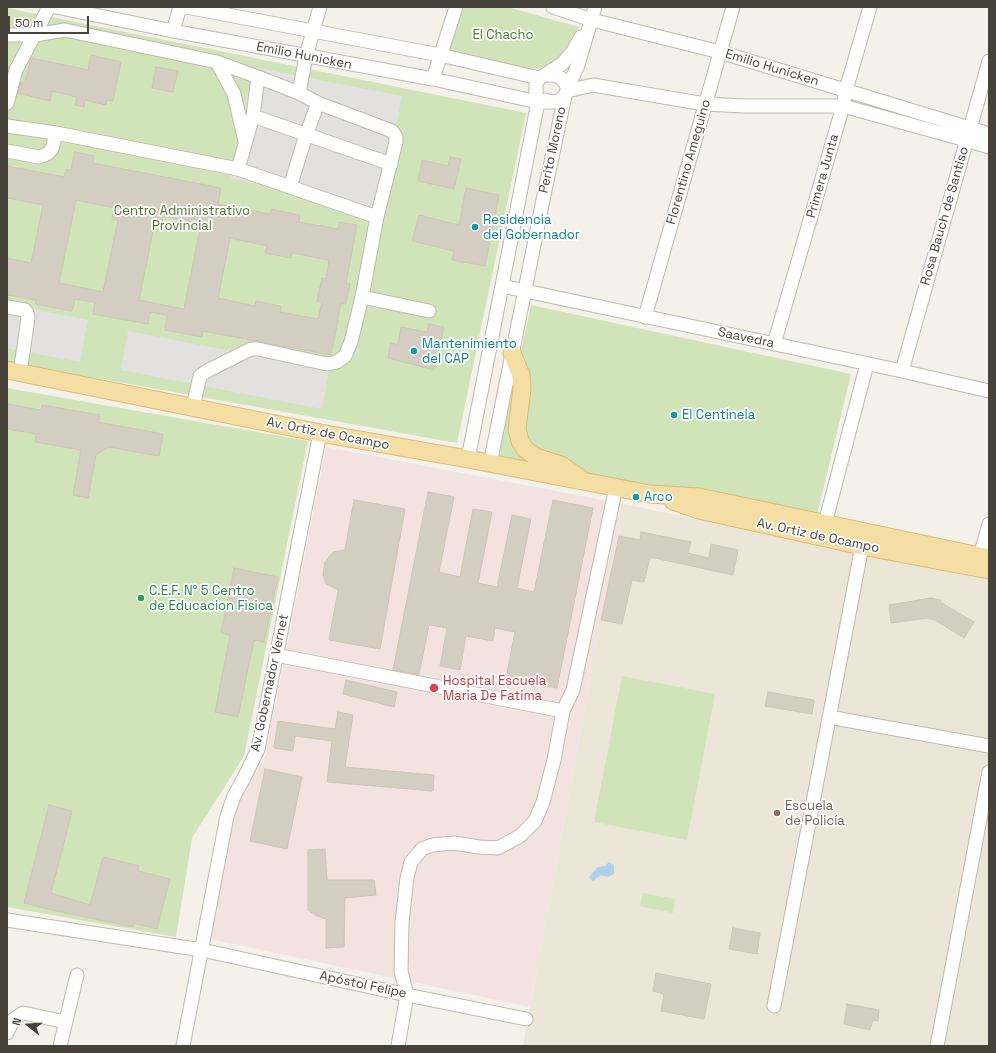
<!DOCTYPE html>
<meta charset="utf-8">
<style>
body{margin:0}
#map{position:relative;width:996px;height:1053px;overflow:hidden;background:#f4f1eb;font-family:"Space Grotesk",sans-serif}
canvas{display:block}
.frame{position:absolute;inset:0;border:8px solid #47423a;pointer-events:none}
.north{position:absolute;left:8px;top:1005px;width:40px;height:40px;-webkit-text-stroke:3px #fff;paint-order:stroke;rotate:287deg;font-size:11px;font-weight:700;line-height:16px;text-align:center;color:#47423a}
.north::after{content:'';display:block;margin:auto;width:14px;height:18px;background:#47423a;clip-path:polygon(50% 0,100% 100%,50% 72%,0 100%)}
.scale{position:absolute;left:8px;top:16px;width:81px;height:18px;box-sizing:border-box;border:2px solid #47423a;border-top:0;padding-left:5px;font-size:12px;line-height:14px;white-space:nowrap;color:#47423a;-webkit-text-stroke:3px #fff;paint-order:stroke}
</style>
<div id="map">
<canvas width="996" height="1053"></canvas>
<div class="frame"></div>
<div class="north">N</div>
<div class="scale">50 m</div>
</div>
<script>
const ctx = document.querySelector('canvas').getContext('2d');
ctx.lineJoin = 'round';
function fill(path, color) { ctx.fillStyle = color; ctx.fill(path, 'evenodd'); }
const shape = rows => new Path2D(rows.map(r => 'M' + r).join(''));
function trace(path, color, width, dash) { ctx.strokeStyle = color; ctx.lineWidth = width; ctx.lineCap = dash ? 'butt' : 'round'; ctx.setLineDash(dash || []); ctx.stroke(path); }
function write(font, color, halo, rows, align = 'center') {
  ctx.font = font + ' "Space Grotesk",sans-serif'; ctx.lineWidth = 3.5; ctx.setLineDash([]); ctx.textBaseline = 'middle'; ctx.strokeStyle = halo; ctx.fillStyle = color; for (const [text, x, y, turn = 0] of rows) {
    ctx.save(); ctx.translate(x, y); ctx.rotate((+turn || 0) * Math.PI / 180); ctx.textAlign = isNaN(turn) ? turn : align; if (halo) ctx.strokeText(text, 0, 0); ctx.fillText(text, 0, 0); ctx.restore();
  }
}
const education = shape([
 [624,504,989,580,989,1046,523,1046,601,620,619,536]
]);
const medical = shape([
 [326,447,624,504,619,536,601,620,530,1007,210,939,238,797,265,757]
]);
const green = shape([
 [461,7,507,7,579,27,560,57,546,68,528,69,448,54],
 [7,8,526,113,457,443,7,362],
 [531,305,851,374,817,515,498,457],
 [7,388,308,441,244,756,192,838,176,937,7,907],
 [622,676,715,694,687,840,594,822],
 [643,893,675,899,673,913,640,906]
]);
const parking = shape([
 [253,67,402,96,380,208,231,179],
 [7,304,88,320,80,362,7,348],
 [128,331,329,370,322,409,121,370]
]);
const water = shape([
 [609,862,614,865,614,874,608,877,601,875,593,881,589,877,598,867,605,866]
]);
const building = shape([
 [91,55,121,62,113,101,107,100,106,105,85,100,84,107,75,105,77,97,52,91,50,101,18,93,21,82,25,83,30,61,31,58,88,70,91,55],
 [156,67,178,71,173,92,152,88,156,67],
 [75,152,94,156,93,163,221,188,218,204,270,214,271,209,300,215,299,222,338,229,340,222,357,225,346,283,350,284,346,304,341,303,331,355,203,331,202,337,165,330,167,315,150,312,148,324,93,314,95,302,75,299,72,311,35,304,36,300,7,295,7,258,31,263,43,205,7,198,7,166,64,177,66,169,71,170,75,152],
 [76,200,114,208,112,219,118,220,103,292,59,283,76,200],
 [163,216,201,224,184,309,139,300,154,226,161,227,163,216],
 [230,238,267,246,265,253,291,258,292,253,329,260,326,279,322,278,317,301,322,302,318,319,280,312,281,306,256,301,255,306,218,298,230,238],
 [450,157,461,159,454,189,418,181,422,160,448,166,450,157],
 [466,188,499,195,485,266,452,260,454,251,412,241,419,215,459,225,466,188],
 [429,324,444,327,434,370,388,358,391,343,398,345,401,327,427,332,429,324],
 [7,404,41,410,42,405,100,415,98,422,163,434,159,456,109,447,96,455,88,498,73,495,81,450,35,442,36,434,7,429,7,404],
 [428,492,454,497,439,572,460,577,473,509,492,512,478,583,497,587,512,515,531,519,517,588,534,592,553,500,593,508,557,688,506,678,515,632,495,628,493,641,466,636,460,670,440,666,447,628,429,625,419,675,393,670,428,492],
 [354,500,405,509,380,649,329,640,338,590,326,584,323,574,325,562,333,552,345,550,354,500],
 [641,532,691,542,688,553,709,558,711,544,738,550,733,575,650,557,644,582,632,580,622,624,601,620,619,536,640,540,641,532],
 [234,568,278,577,264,642,254,640,238,717,215,712,230,635,221,633,234,568],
 [931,598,941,600,940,602,974,622,964,638,935,620,927,618,891,623,889,605,931,598],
 [346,680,397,692,394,707,343,694,346,680],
 [768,692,814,700,812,714,765,706,768,692],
 [338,712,353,715,345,767,434,775,433,791,327,782,332,741,295,736,293,751,274,748,278,721,335,729,338,712],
 [265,769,302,777,287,849,250,841,265,769],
 [49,805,72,811,51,893,90,905,103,857,139,866,138,871,170,879,157,929,134,923,133,927,47,909,24,903,49,805],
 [325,849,327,880,374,880,376,895,345,898,344,947,326,948,326,919,317,916,308,910,308,850,325,849],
 [733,928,760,933,757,954,729,949,733,928],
 [656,973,711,984,704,1019,661,1011,664,994,653,991,656,973],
 [847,1004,879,1010,878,1021,873,1020,870,1030,844,1024,847,1004]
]);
const minor = shape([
 [56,7,173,31,433,79,538,102,552,102],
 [186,7,440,55,539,78],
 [553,7,592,20,720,52,989,134],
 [173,31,180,7],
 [7,35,35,35,65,30,217,62,258,77],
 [217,62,234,94,245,141],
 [545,75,563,63,573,51,581,37],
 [433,79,456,7],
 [568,87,578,65,595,7],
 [567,91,593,85,705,104,744,106,843,106,966,140,989,147],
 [299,93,306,56,320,7],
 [7,103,16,70,49,7],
 [253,116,391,164],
 [7,126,56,133,238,169,377,217],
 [7,151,39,157,47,154,52,149,56,133],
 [290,187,306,135,318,103],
 [502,286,902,371,989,391],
 [362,297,429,311],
 [7,307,25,310,27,313,28,318,20,373],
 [645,317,733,7],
 [774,344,843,106,846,90,870,7],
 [902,371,989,61],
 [193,407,200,376,207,371,251,349,258,349,327,364,337,362,345,356,351,342,362,297,377,217,396,142,396,137,392,131,318,103,299,93,258,77,253,116,238,169],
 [468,459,538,102,536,93,536,85,539,78,545,75,554,75,561,78,568,87,565,96,558,101,552,102,544,100],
 [490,464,543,200,565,96],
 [823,531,867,364],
 [980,556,989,524],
 [276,655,563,711,554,760,543,802,535,821,520,836,498,848,479,847,454,843,432,845,422,849,411,862,407,878,402,922,401,971,407,995,398,1046],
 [563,711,573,690,616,487],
 [829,717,989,746],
 [7,920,202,950,407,995,526,1019],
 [774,1006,862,546],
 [7,1033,13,1020,23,1013,66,1022],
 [60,1046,77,975],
 [183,1046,227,816,234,796,245,776,258,749,320,433],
 [937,1046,989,772]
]);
const major = shape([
 [512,353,521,375,522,389,517,429,520,441,525,449,536,457,561,465,580,478],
 [7,370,320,433,468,459,650,494,699,497,989,558],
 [673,501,699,510,862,546,989,570]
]);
const markers = [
 [475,227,4,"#0f9aa8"],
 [414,351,4,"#0f9aa8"],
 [674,415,4,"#0f9aa8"],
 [636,497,4,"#0f9aa8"],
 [141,598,4,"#2e9e5b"],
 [434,688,5,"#e0444e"],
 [777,813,4,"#8d6e63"]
];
const parkNames = [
 ["El Chacho",503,35],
 ["Centro Administrativo",182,211],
 ["Provincial",182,226]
];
const streetNames = [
 ["Emilio Hunicken",304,56,11],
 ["Emilio Hunicken",772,68,17],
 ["Perito Moreno",553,150,-78],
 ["Florentino Ameguino",689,162,-74],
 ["Primera Junta",823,176,-74],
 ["Rosa Bauch de Santiso",945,216,-74],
 ["Saavedra",746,338,12],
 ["Av. Ortiz de Ocampo",328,434,11],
 ["Av. Ortiz de Ocampo",818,536,12],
 ["Av. Gobernador Vernet",270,683,-78],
 ["Apóstol Felipe",363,985,12]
];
const cultureNames = [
 ["Residencia",483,220],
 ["del Gobernador",483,235],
 ["Mantenimiento",422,344],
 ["del CAP",422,359],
 ["El Centinela",682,415],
 ["Arco",644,497]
];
const leisureNames = [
 ["C.E.F. N° 5 Centro",149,591],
 ["de Educacion Fisica",149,606]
];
const healthNames = [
 ["Hospital Escuela",443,681],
 ["Maria De Fatima",443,696]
];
const educationNames = [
 ["Escuela",785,806],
 ["de Policía",785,821]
];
fill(education, '#ebe6d7');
fill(medical, '#f3e3e0');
fill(green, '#d0e3b9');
fill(parking, '#e3e1df');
fill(water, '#aed1e9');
fill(building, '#d4cdc2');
trace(building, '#cec5b5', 1);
trace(minor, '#beb9ae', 15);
trace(major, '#d8bb75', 19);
trace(minor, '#fff', 13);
trace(major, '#f4dea4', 17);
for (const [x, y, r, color] of markers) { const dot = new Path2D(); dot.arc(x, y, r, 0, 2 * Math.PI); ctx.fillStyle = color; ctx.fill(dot); trace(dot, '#fff', 1.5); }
write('13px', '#4a7332', '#fff', parkNames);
write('13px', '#47423a', '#fff', streetNames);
write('13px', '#0d838f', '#fff', cultureNames, 'left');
write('13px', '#27864d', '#fff', leisureNames, 'left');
write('13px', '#be3a42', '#fff', healthNames, 'left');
write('13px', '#785e54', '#fff', educationNames, 'left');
</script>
